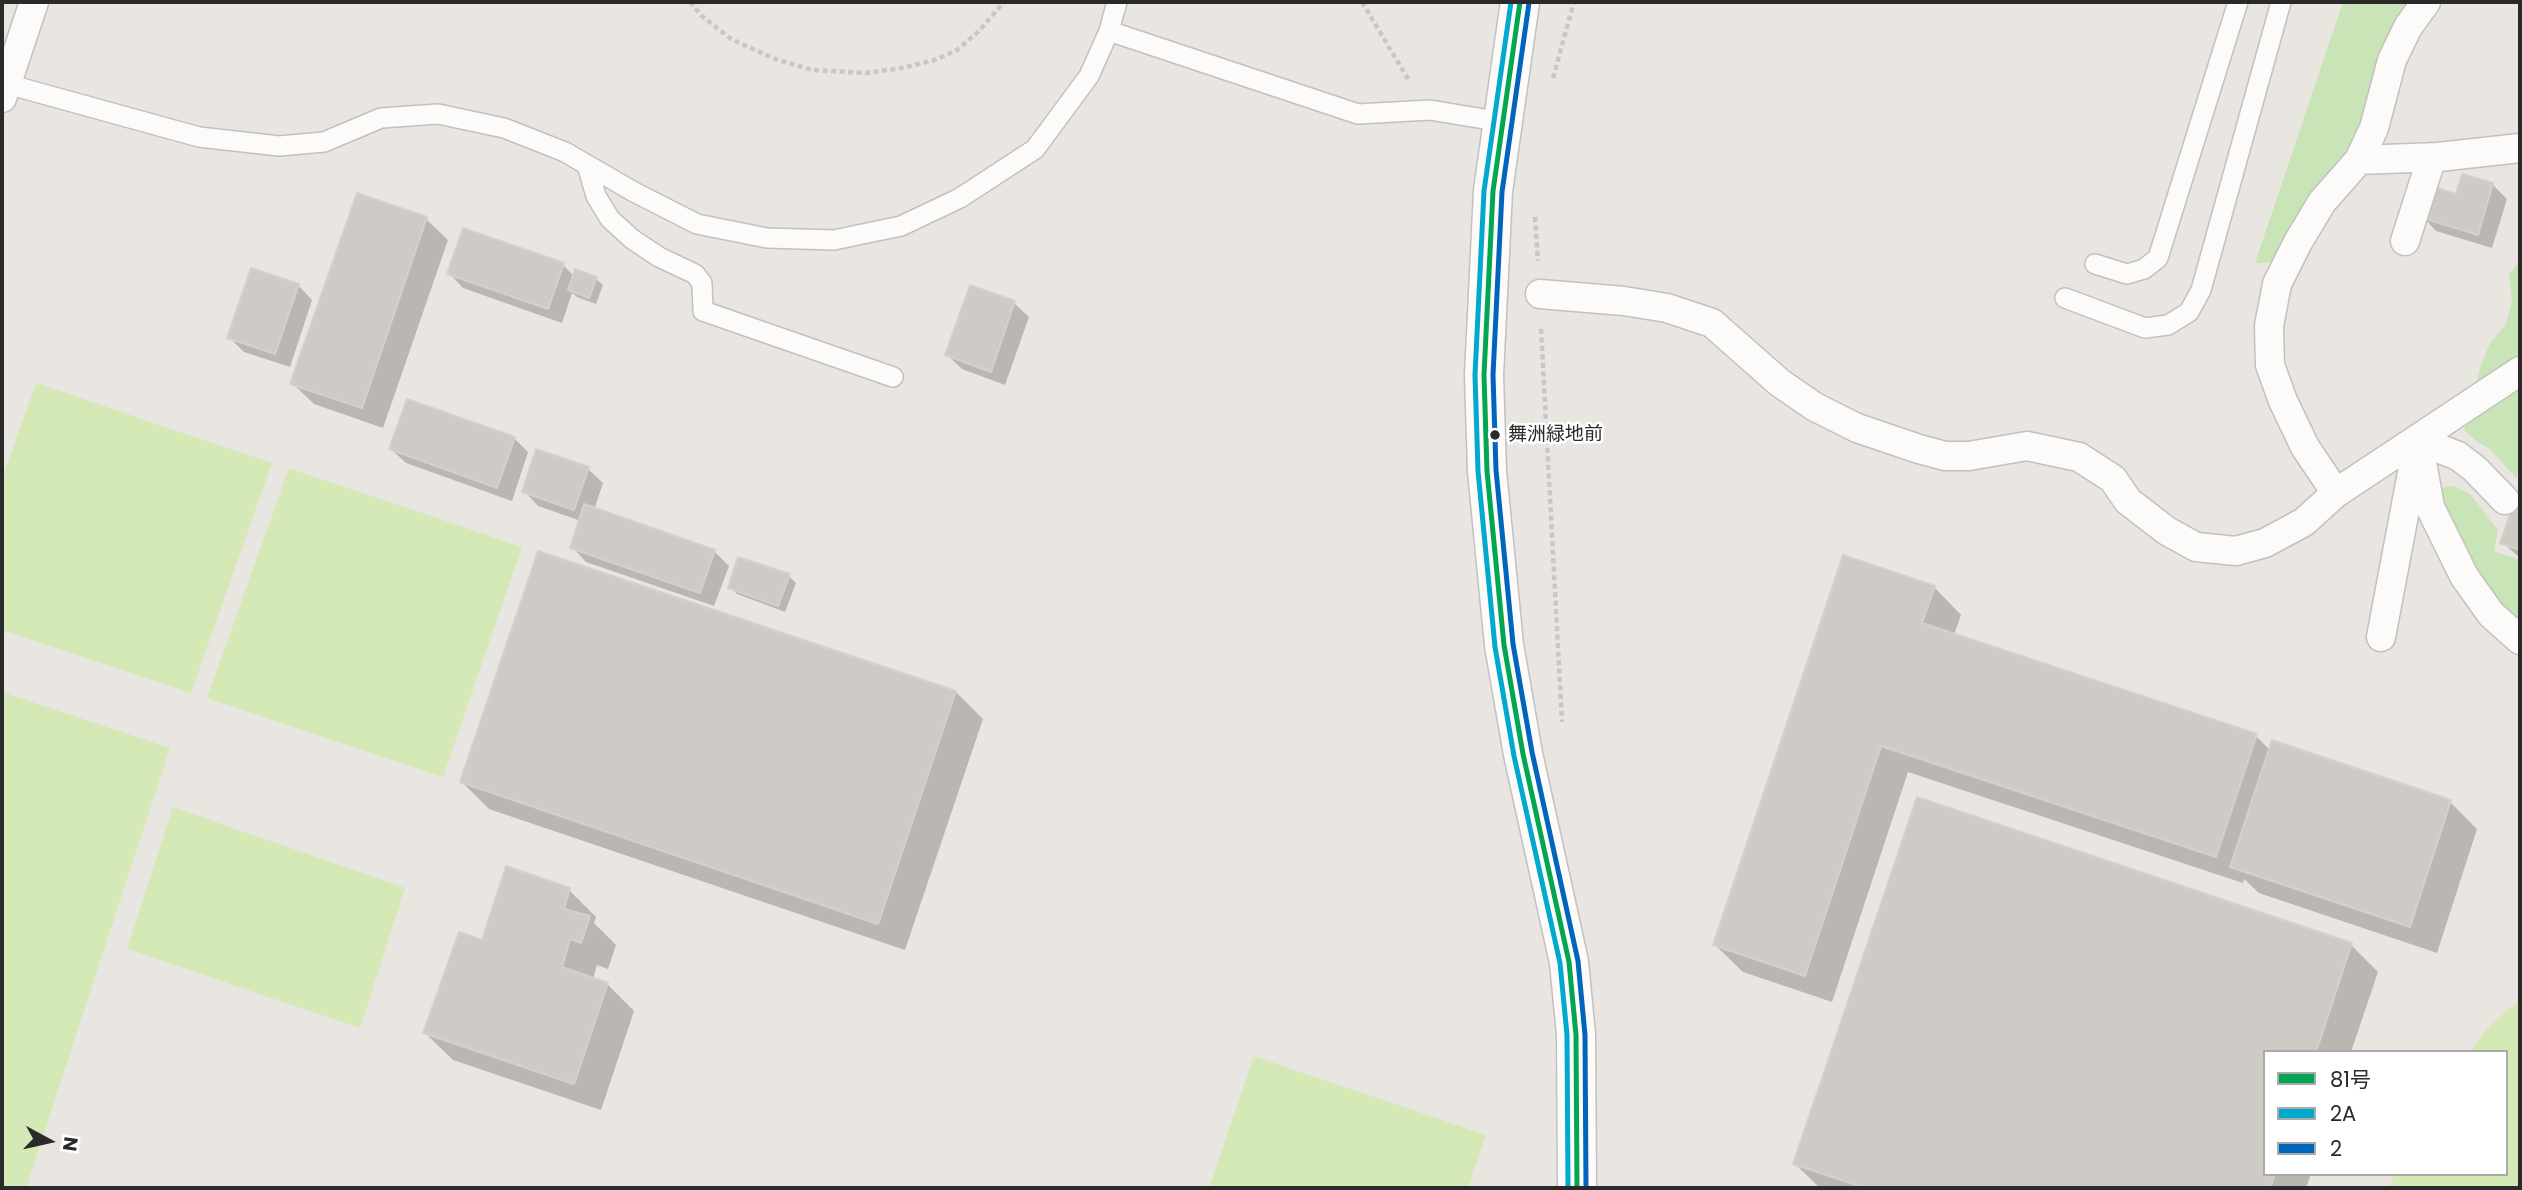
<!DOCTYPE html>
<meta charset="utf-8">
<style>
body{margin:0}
#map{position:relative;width:2522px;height:1190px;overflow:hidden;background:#e9e5e0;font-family:Poppins,"Noto Sans JP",sans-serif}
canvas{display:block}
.frame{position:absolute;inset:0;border:4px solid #2a2a2a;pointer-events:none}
.legend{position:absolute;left:2263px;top:1050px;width:245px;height:126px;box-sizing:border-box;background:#fff;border:2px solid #aaa;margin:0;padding:9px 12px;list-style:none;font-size:21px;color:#2a2a2a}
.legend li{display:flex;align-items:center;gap:14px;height:35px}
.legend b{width:35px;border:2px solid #aaa}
.north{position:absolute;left:14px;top:1106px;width:70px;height:70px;-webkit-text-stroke:5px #fff;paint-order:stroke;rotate:98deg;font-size:19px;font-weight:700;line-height:28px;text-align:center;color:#2a2a2a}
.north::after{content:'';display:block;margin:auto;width:24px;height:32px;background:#2a2a2a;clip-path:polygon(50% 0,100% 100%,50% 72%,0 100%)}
</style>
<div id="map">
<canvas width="2522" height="1190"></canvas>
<div class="frame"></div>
<ul class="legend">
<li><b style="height:9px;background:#00a651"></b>81号</li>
<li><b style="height:9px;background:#00a9ce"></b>2A</li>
<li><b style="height:9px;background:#0065bd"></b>2</li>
</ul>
<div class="north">N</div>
</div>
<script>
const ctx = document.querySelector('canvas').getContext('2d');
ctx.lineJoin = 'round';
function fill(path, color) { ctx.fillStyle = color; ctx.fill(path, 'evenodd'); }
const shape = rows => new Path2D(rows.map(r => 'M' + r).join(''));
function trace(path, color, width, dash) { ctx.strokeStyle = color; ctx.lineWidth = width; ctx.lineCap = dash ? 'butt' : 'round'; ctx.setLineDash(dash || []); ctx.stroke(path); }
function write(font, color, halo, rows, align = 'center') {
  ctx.font = font + ' Poppins,"Noto Sans JP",sans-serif'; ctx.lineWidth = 5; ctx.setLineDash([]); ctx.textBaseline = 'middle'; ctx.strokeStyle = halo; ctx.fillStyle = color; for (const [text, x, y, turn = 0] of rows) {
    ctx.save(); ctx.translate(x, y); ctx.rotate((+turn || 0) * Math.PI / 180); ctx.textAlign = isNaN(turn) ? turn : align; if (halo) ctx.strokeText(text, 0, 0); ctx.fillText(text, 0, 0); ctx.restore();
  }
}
const green = shape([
 [2343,2,2412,2,2361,133,2351,150,2323,178,2296,220,2277,259,2264,263,2255,263],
 [2520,260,2520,359,2480,385,2477,381,2480,368,2490,343,2506,324,2512,301,2509,275],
 [2520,387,2520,467,2516,478,2491,450,2475,440,2464,430,2467,421],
 [2454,486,2470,494,2498,530,2494,551,2520,560,2520,625,2495,601,2459,548,2439,493,2445,487]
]);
const pitch = shape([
 [36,383,272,463,191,693,2,630,2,479],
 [289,468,522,547,443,777,207,698],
 [2,692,170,748,26,1188,2,1188],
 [173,807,405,888,360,1028,127,949],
 [2520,1000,2520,1188,2389,1188,2394,1174,2506,1174,2506,1052,2470,1052,2491,1024],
 [1254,1056,1486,1135,1468,1188,1209,1188]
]);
const shadow = shape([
 [2463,176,2493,185,2507,199,2492,248,2436,231,2422,216,2457,196],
 [426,219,448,240,383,428,314,404,292,383],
 [563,265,575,277,596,279,603,285,596,304,577,297,572,293,562,323,463,288,449,273],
 [298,285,312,300,290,367,244,352,229,337],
 [971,287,1014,303,1029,317,1005,385,962,369,947,355],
 [514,438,528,452,512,501,406,463,391,449],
 [537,451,588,469,603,483,594,510,714,551,729,566,714,606,586,562,572,547,581,521,538,506,524,491],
 [2520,492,2520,558,2502,542],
 [789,576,796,583,785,612,737,594,730,587],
 [1934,587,1961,615,1954,635,2256,736,2270,750,2450,802,2477,829,2437,953,2259,893,2244,879,2243,883,1908,772,1832,1002,1743,972,1715,945],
 [956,692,983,719,905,950,489,809,462,782],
 [569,890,596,917,594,923,616,945,608,969,597,965,593,979,607,984,634,1011,601,1110,453,1060,425,1033],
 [2351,945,2378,972,2351,1052,2265,1052,2265,1174,2311,1174,2306,1188,1820,1188,1795,1164]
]);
const building = shape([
 [2462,174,2493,183,2478,235,2420,217,2429,185,2456,194,2462,174],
 [357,193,427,217,362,408,290,384,357,193],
 [463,228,564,263,548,309,447,274,463,228],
 [251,268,299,284,275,354,227,338,251,268],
 [575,269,597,277,589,298,568,290,575,269],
 [970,285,1015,301,991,372,945,355,970,285],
 [407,399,515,437,497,488,389,449,407,399],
 [536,449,589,467,574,510,522,492,536,449],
 [2520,486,2520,550,2500,543,2520,486],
 [584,504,715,550,700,593,570,548,584,504],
 [538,551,956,691,878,924,460,782,538,551],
 [1843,555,1935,586,1922,623,2257,734,2216,857,1881,746,1805,976,1713,945,1843,555],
 [738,557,790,574,778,606,728,588,738,557],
 [2272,740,2451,800,2410,927,2230,867,2272,740],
 [1917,797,2352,943,2316,1052,2265,1052,2265,1174,2275,1174,2270,1188,1865,1188,1793,1164,1917,797],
 [506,866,570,888,564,909,590,916,581,943,570,939,562,967,608,983,574,1084,423,1033,459,932,482,940,506,866]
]);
const path = shape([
 [690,2,702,16,731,39,775,59,812,70,866,73,902,68,935,60,957,50,978,32,1004,2],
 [1362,2,1408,79],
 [1553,78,1574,2],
 [1535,217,1538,261],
 [1541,329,1562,722]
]);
const service = shape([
 [1109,31,1358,114,1430,110,1502,122],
 [7,84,199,137,279,146,324,142,381,118,438,114,504,128,565,152,634,192,697,224,767,238,834,240,901,226,960,198,1035,149,1089,76,1109,31,1117,2],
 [587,165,596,196,610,219,632,239,659,257,695,274,702,283,703,311,893,377],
 [2095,264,2127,274,2144,269,2158,258,2238,2],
 [2065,298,2145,328,2168,325,2189,312,2201,290,2281,2]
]);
const pedestrian = shape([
 [2,98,34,2],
 [2359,160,2374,128,2392,60,2408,27,2426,2],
 [2405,241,2432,157],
 [1540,294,1624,301,1667,308,1712,323,1780,383,1815,407,1857,428,1919,449,1945,456,1969,456,2027,446,2079,457,2113,479,2128,501,2167,531,2196,547,2236,551,2265,543,2304,522,2336,493,2520,371],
 [2418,440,2430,507,2464,576,2491,614,2520,640],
 [2418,440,2458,456,2475,469,2505,500],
 [2336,493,2305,447,2283,401,2270,365,2269,326,2277,284,2298,242,2322,202,2359,160,2438,157,2520,148],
 [2381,637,2415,457]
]);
const tertiary = shape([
 [1520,2,1493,191,1484,375,1487,471,1504,645,1523,754,1569,962,1576,1035,1577,1188]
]);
const bus1 = shape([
 [1520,2,1493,191,1484,375,1487,471,1504,645,1523,754,1569,962,1576,1035,1577,1188]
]);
const bus2 = shape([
 [1511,2,1484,191,1475,375,1478,471,1495,647,1514,756,1560,963,1567,1035,1568,1188]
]);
const bus3 = shape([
 [1529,3,1502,192,1493,375,1496,470,1513,644,1532,752,1578,961,1585,1035,1586,1188]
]);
const markers = [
 [1495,435,6,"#2a2a2a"]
];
const busNames = [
 ["舞洲緑地前",1508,435]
];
fill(green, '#c9e5b7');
fill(pitch, '#d4e9b5');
fill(shadow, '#0003');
fill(building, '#cecbc7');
trace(building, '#d4d1cc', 2);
trace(service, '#c2c1c1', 22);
trace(pedestrian, '#c2c1c1', 31);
trace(tertiary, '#c2c1c1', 41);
trace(path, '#c8c7c7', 4.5, [5, 3.5]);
trace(service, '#fcfbfa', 19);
trace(pedestrian, '#fcfbfa', 28);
trace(tertiary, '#fcfbfa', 38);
trace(bus1, '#00a651', 5);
trace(bus2, '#00a9ce', 5);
trace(bus3, '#0065bd', 5);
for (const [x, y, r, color] of markers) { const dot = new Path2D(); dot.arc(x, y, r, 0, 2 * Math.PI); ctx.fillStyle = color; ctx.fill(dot); trace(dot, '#fff', 2.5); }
write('19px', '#2a2a2a', '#fff', busNames, 'left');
</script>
